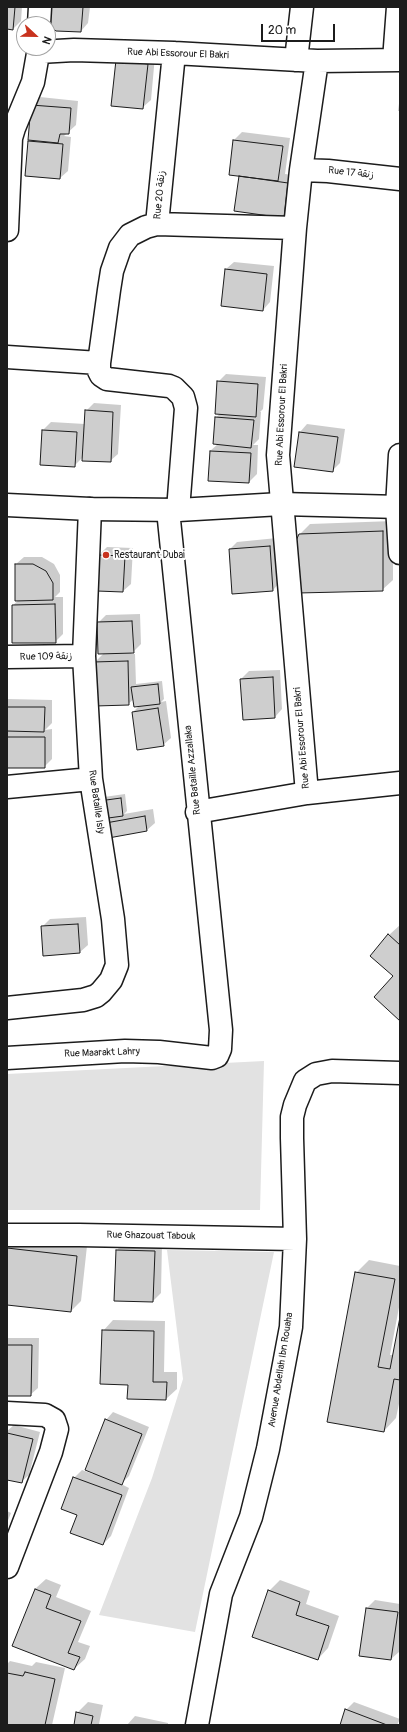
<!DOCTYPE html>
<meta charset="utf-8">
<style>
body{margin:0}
#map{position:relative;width:407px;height:1732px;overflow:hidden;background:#fff;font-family:Pangolin,sans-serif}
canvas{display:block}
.frame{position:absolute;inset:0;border:8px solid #1c1c1c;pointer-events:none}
.north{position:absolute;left:16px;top:16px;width:40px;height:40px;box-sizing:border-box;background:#fff;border:1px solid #a4a4a4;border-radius:50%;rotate:112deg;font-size:11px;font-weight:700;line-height:16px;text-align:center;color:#1c1c1c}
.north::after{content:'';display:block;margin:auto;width:14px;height:18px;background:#c8321e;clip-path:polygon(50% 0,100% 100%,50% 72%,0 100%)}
.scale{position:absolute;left:261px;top:24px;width:74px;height:18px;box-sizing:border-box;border:2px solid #1c1c1c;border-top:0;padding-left:5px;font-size:12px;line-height:14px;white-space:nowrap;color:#1c1c1c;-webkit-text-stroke:3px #fff;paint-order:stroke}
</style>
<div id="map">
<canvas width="407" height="1732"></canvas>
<div class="frame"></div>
<div class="north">N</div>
<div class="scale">20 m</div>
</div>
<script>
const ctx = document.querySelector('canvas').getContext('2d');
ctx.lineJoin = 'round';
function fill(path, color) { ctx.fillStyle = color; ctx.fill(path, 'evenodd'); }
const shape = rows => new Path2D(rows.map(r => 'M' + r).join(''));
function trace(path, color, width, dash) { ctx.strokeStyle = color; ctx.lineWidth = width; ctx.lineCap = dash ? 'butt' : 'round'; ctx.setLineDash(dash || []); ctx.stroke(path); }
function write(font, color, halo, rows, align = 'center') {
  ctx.font = font + ' Pangolin,"Playpen Sans Arabic",sans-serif'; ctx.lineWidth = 4; ctx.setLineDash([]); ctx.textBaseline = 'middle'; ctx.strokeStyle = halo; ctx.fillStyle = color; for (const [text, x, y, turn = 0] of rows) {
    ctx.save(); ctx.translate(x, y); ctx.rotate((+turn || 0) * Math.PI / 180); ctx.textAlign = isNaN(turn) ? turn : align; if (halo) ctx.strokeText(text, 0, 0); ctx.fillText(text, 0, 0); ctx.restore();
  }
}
const green = shape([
 [264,1061,260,1210,7,1210,7,1074],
 [167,1250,274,1252,195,1632,99,1615,152,1478,183,1379]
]);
const shadow = shape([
 [7,7,22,7,21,21,13,29,7,28],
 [42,7,90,7,88,23,81,31],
 [155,56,151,100,143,107,117,61],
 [400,96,400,111,398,111],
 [40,97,78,101,76,125,64,136,71,137,68,171,60,178,29,142,31,140,32,105],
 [242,132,290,138,285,174,295,175,291,209,283,217,240,175,230,174,234,140],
 [234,262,274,266,270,302,263,310,226,269],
 [226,374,266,377,263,409,260,412,261,412,259,439,253,445,258,445,257,474,249,482,209,480,210,451,218,444,214,443,216,417,220,414,218,382],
 [94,403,121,405,118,454,110,461,83,457,74,466,41,464,43,430,51,422,85,424,86,411],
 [307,424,345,429,340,463,332,471,300,432],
 [393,521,393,580,382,590,299,535,310,524],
 [277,538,280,582,273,590,230,549,237,542],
 [107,547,133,548,131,584,123,591,99,555],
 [24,557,42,557,54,564,60,575,60,592,55,597,63,597,63,634,55,642,13,605,19,600,16,564],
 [140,614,141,644,131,654,135,654,136,684,162,681,164,699,161,702,166,701,171,738,163,745,133,712,140,705,134,699,128,704,94,663,104,653,98,623,106,615],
 [280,670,282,709,275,717,241,679,249,671],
 [7,699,52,700,52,723,45,730,52,729,52,759,44,767,7,767],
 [125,794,127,811,124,814,153,809,155,823,147,830,103,838,104,797],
 [86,917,88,945,80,952,42,927,50,919],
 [400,925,400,1019,389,935],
 [7,1237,87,1246,81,1301,71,1311,7,1304],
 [124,1242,162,1243,161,1293,153,1301,117,1250],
 [369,1260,400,1266,400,1302,390,1355,394,1355,400,1323,400,1399,396,1418,384,1431,356,1273],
 [113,1320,165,1321,164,1372,177,1372,177,1389,166,1399,129,1384,103,1331],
 [7,1338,39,1338,38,1388,30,1395,7,1395],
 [113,1412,149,1427,129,1476,121,1484,129,1488,111,1536,103,1544,78,1515,74,1478,82,1470,93,1474,106,1420],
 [14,1425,40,1432,29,1475,21,1482,7,1479,7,1431],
 [7,1511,11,1513,7,1523],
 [46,1579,61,1585,56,1597,91,1611,78,1642,90,1646,85,1659,74,1669,35,1589],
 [280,1580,310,1591,306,1604,339,1616,328,1648,318,1659,269,1591],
 [375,1600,400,1604,399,1652,391,1659,360,1655,367,1608],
 [10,1661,32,1666,36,1662,65,1668,52,1725,7,1725,7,1664],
 [88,1702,103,1705,99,1724,106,1725,75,1725,77,1713],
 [354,1702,400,1719,397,1725,341,1725,346,1710],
 [135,1716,168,1723,168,1725,127,1725]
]);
const building = shape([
 [7,7,15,7,13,30,7,29,7,7],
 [41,7,83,7,81,32,56,31,48,24,41,7],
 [116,60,148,64,143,109,111,106,116,60],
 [31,105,71,108,69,134,60,134,58,143,28,140,31,105],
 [233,140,283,146,278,181,229,175,233,140],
 [28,141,63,144,60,179,25,176,28,141],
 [239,176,288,183,284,218,234,211,239,176],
 [225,269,267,274,263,311,221,306,225,269],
 [217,381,258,384,256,417,215,414,217,381],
 [85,410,113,412,111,462,82,461,85,410],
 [215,417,254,420,251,448,213,444,215,417],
 [42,430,77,432,75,467,40,465,42,430],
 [299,432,338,437,333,472,294,467,299,432],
 [210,451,251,453,249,483,208,481,210,451],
 [383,531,383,591,298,593,292,550,299,534,383,531],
 [270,546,273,591,232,594,229,549,270,546],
 [98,555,125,556,123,592,97,591,98,555],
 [15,564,33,564,46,571,53,583,53,600,15,601,15,564],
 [55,604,56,643,12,643,12,605,55,604],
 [132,621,134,653,98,654,97,622,132,621],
 [128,661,129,705,95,706,93,662,128,661],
 [273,677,275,718,243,720,240,679,273,677],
 [158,684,160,704,134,707,131,687,158,684],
 [7,707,45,707,44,732,7,731,7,707],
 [158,708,164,746,137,750,132,712,158,708],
 [7,737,45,737,45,768,7,768,7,737],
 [121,798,123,816,101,819,99,801,121,798],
 [145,816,147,831,103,839,100,824,145,816],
 [78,924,80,953,43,956,41,926,78,924],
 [388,934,400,945,400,1021,374,997,393,976,370,956,388,934],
 [7,1248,77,1256,71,1312,7,1305,7,1248],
 [116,1250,155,1251,153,1302,114,1301,116,1250],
 [355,1272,395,1279,378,1367,390,1369,400,1317,400,1380,394,1379,384,1432,327,1422,355,1272],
 [102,1330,154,1331,153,1382,167,1382,166,1400,127,1399,128,1385,100,1384,102,1330],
 [7,1345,32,1345,31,1396,7,1396,7,1345],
 [105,1419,142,1434,122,1485,85,1470,105,1419],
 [7,1433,33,1439,22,1483,7,1480,7,1433],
 [73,1477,122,1495,103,1545,70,1533,77,1515,61,1509,73,1477],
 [35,1589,51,1595,46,1608,81,1621,68,1653,80,1657,74,1670,12,1646,35,1589],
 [268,1590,300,1602,296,1615,329,1626,318,1660,252,1637,268,1590],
 [366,1608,398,1612,391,1660,359,1656,366,1608],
 [25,1672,55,1679,45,1725,7,1725,7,1673,23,1676,25,1672],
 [345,1709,387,1725,340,1725,345,1709],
 [76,1712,93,1716,91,1725,74,1725,76,1712]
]);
const minor = shape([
 [39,24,40,7],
 [39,52,74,50,174,53,317,61,400,60],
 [296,60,302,7],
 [394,60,398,7],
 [301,170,328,171,400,179],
 [157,224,174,53],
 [7,230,11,138,14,128,33,82,39,48],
 [7,357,99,363],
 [400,455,397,507,400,553],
 [178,510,186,408,183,397,174,388,169,386,107,379,101,375,99,371,99,363,109,290,112,271,120,248,130,235,146,227,157,224,295,228],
 [7,657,84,656],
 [7,787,91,779],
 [307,793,278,455,295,228,301,170,317,61],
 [197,812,307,793,400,783],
 [7,1008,83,1000,96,996,101,992,111,980,117,965,113,919,91,779,84,656,90,509],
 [7,1058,125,1051,159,1052,212,1058,217,1056,220,1049,221,1030,168,510],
 [7,1235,79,1235,295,1239],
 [7,1413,45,1415,54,1420,57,1429,51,1452,7,1567],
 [197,1725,221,1594,251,1517,268,1449,291,1327,295,1239,292,1138,292,1117,295,1105,305,1081,316,1074,332,1071,400,1073]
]);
const secondary = shape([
 [7,505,90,509,178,510,281,504,400,507]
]);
const markers = [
 [106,555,4,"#c8321e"]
];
const streetNames = [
 ["Rue Abi Essorour El Bakri",178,54,2],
 ["Rue 17 زنقة",351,173,6],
 ["Rue 20 زنقة",160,195,-85],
 ["Rue Abi Essorour El Bakri",282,415,-87],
 ["Rue 109 زنقة",46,657,-1],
 ["Rue Abi Essorour El Bakri",302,738,-95],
 ["Rue Bataille Azzallaka",193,770,-96],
 ["Rue Bataille Isly",96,802,82],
 ["Rue Maarakt Lahry",102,1053,-2],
 ["Rue Ghazouat Tabouk",151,1236,1],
 ["Avenue Abdellah Ibn Rouaha",281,1370,-81]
];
const poiNames = [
 ["Restaurant Dubai",114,555]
];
fill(green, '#e2e2e2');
fill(shadow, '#0003');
fill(building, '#cecece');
trace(building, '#1c1c1c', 1);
trace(minor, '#1c1c1c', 25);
trace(secondary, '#1c1c1c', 25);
trace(minor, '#fff', 22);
trace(secondary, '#fff', 22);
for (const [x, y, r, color] of markers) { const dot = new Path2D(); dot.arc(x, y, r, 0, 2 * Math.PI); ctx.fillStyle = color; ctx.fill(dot); trace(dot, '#fff', 1.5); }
write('10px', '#1c1c1c', '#fff', streetNames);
write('10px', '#1c1c1c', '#fff', poiNames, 'left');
</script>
